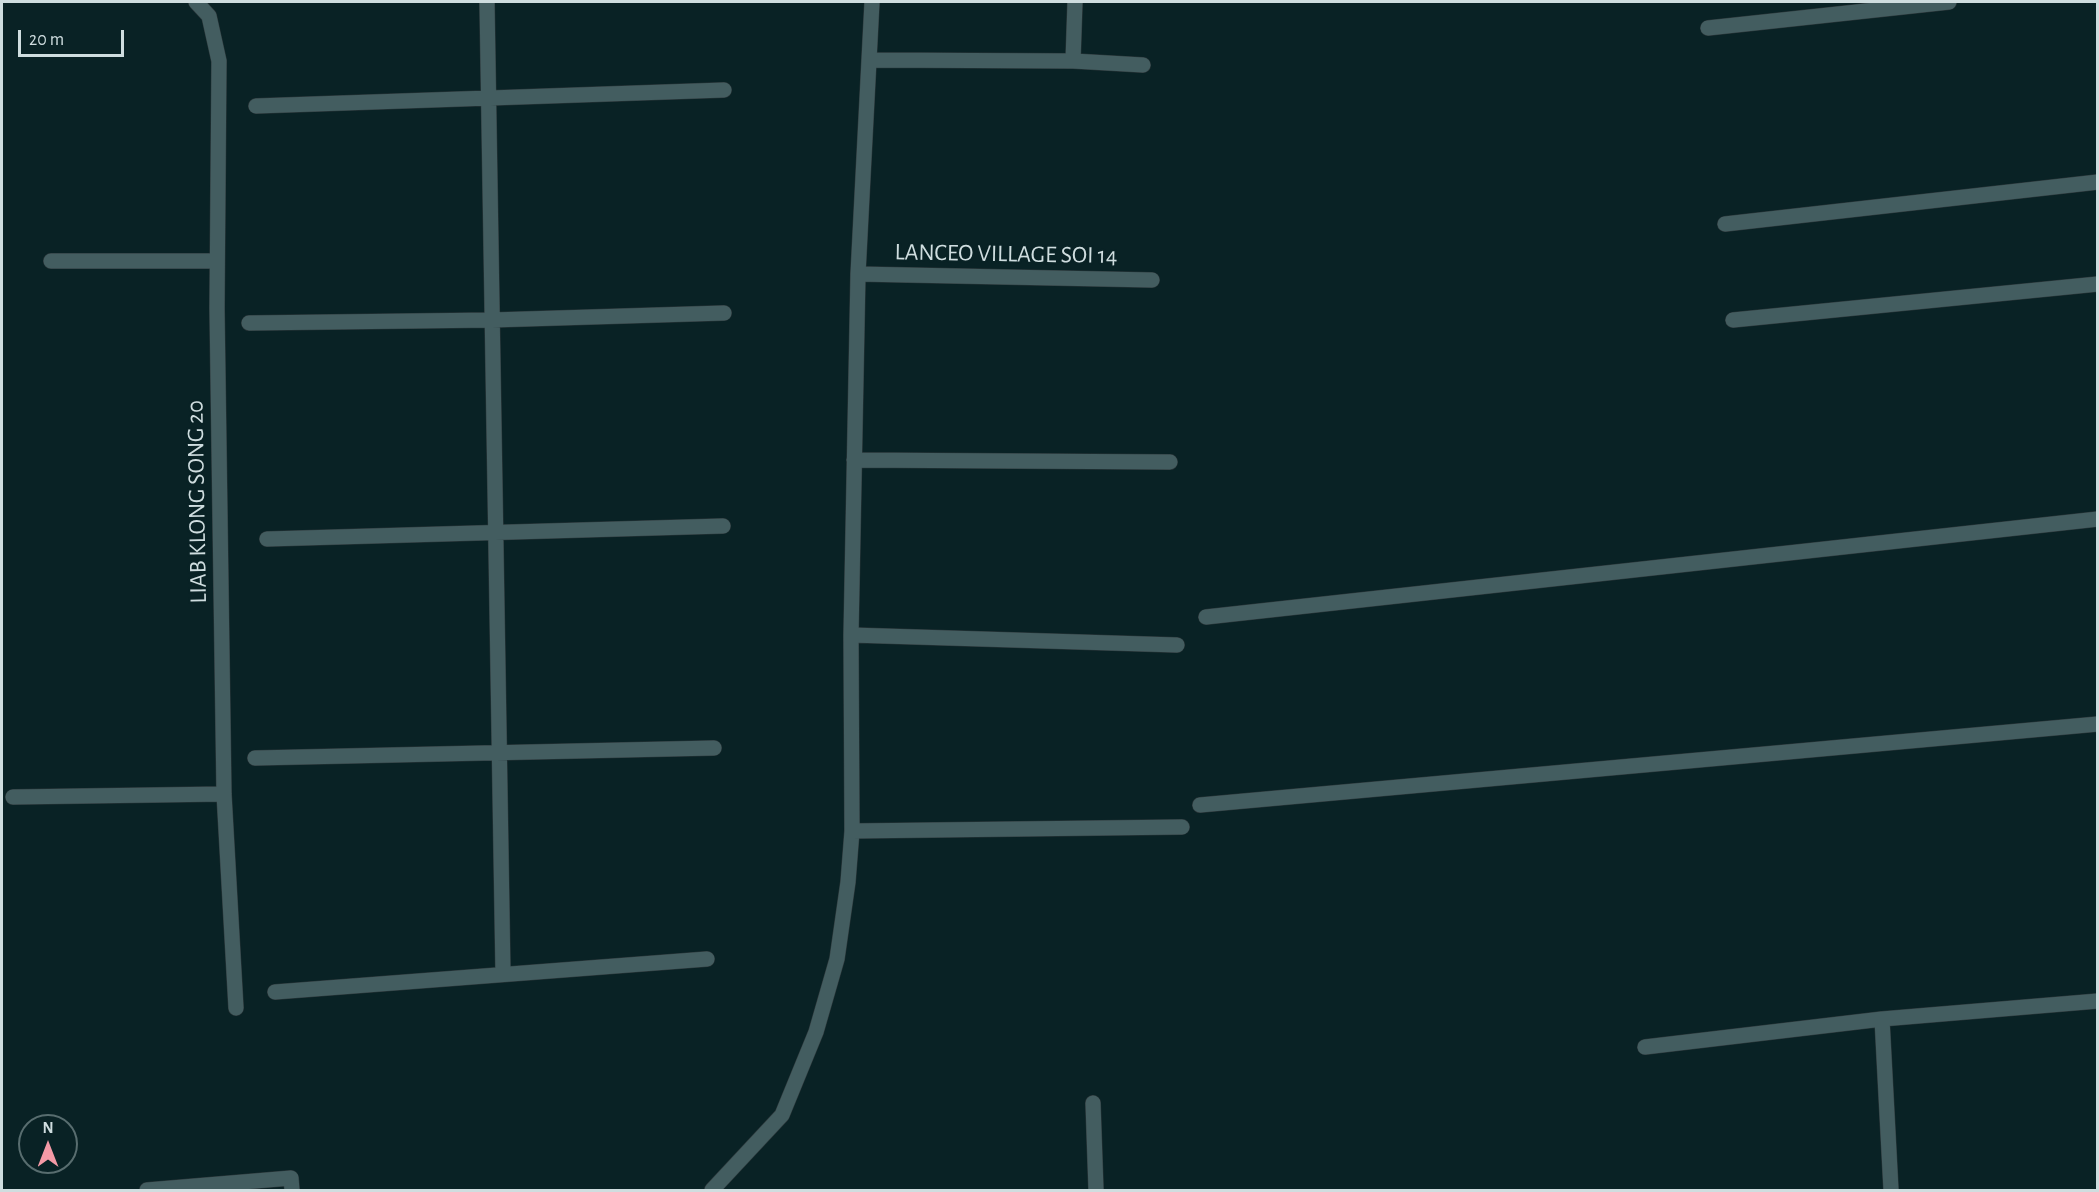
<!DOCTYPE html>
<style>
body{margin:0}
#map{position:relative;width:2099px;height:1192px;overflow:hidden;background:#092225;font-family:"Alegreya Sans",sans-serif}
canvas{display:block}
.frame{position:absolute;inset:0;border:3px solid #cfdddf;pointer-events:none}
.north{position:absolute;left:18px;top:1114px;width:60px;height:60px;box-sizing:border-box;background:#092225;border:2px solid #586d6f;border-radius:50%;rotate:0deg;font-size:16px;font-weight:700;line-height:24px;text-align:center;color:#cfdddf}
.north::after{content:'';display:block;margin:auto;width:21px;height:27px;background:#f49aa6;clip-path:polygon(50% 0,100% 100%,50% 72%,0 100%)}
.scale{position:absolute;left:18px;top:30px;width:106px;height:27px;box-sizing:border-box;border:3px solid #cfdddf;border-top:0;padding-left:8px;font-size:18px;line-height:21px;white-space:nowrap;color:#cfdddf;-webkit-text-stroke:4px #092225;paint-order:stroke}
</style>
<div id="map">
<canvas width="2099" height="1192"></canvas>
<div class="frame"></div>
<div class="north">N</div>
<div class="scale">20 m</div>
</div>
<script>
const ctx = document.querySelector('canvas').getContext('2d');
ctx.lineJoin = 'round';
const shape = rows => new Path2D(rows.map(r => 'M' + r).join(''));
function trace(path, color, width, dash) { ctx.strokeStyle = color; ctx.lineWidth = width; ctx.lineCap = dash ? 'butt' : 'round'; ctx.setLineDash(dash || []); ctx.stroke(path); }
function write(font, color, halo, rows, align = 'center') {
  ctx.font = font + ' "Alegreya Sans",sans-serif'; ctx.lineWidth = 4.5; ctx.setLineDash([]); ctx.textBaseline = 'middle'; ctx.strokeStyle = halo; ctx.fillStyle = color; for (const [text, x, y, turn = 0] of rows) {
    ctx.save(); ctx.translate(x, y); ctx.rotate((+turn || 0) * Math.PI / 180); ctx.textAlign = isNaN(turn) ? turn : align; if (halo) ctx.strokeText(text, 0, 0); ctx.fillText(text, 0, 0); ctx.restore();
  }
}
const minor = shape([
 [196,2,209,16,219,61,217,308,224,794,236,1008],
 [487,2,503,973],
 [1708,28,1949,2],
 [870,60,1073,61,1143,65],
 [1073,61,1075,2],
 [256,106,724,90],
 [1725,224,2098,182],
 [51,261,217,261],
 [858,274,1152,280],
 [1733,320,2098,284],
 [249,323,492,320,724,313],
 [854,460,1170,462],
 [267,539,723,526],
 [1206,617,2098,519],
 [851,635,1177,645],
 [255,758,714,748],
 [13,797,224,794],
 [1200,805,2098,724],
 [852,831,1182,827],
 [275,992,707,959],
 [1882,1019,1891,1190],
 [1645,1047,1882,1019,2098,1001],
 [1093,1103,1096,1190],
 [147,1190,291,1178,292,1190],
 [712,1190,782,1115,816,1032,837,959,848,882,852,831,851,635,858,274,872,2]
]);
const streetNames = [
 ["LANCEO VILLAGE SOI 14",1006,254,1],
 ["LIAB KLONG SONG 20",197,502,-91]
];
trace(minor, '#2e393c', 16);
trace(minor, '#435d60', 15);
write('24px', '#cfdddf', '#092225', streetNames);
</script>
